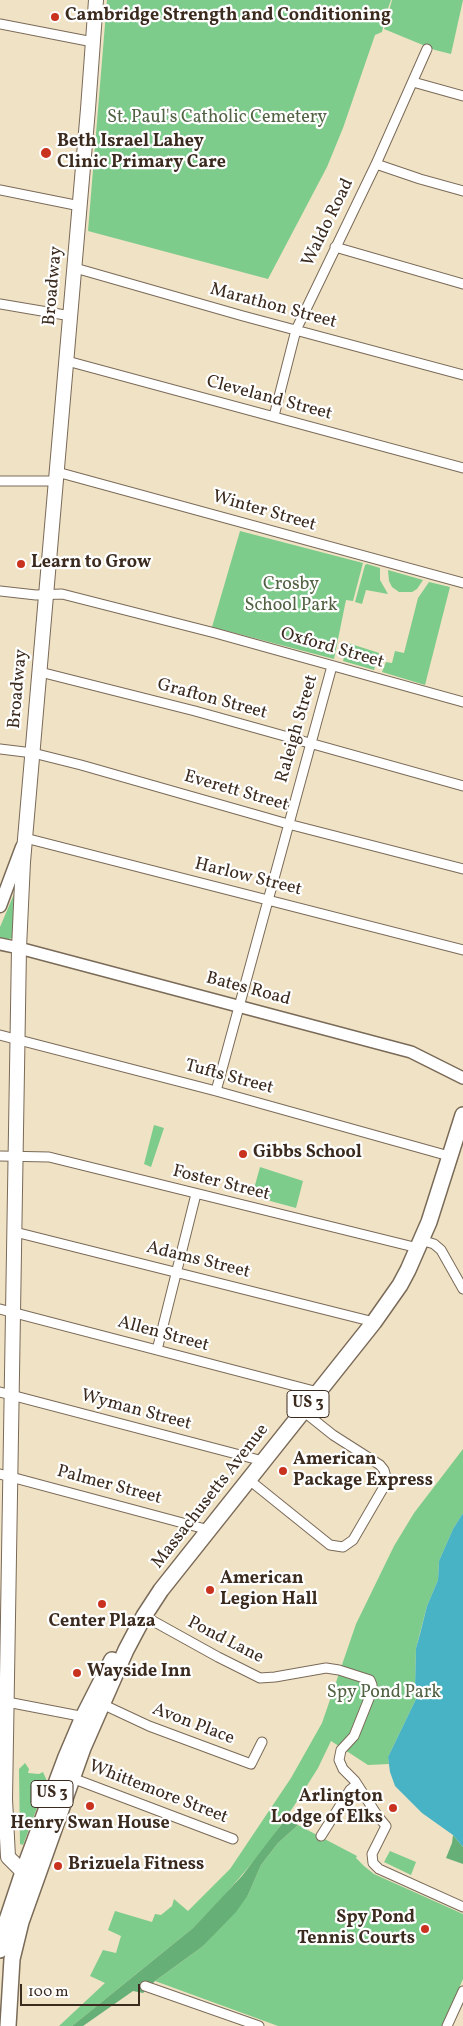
<!DOCTYPE html>
<style>
body{margin:0}
#map{position:relative;width:463px;height:2026px;overflow:hidden;background:#f0e2c5;font-family:Vollkorn,serif}
canvas{display:block}
.scale{position:absolute;left:20px;top:1984px;width:120px;height:22px;box-sizing:border-box;border:2px solid #3b2a1e;border-top:0;padding-left:6px;font-size:15px;line-height:18px;white-space:nowrap;color:#3b2a1e;-webkit-text-stroke:4px #fff;paint-order:stroke}
</style>
<div id="map">
<canvas width="463" height="2026"></canvas>
<div class="scale">100 m</div>
</div>
<script>
const ctx = document.querySelector('canvas').getContext('2d');
ctx.lineJoin = 'round';
function fill(path, color) { ctx.fillStyle = color; ctx.fill(path, 'evenodd'); }
const shape = rows => new Path2D(rows.map(r => 'M' + r).join(''));
function trace(path, color, width, dash) { ctx.strokeStyle = color; ctx.lineWidth = width; ctx.lineCap = dash ? 'butt' : 'round'; ctx.setLineDash(dash || []); ctx.stroke(path); }
function write(font, color, halo, rows, align = 'center') {
  ctx.font = font + ' Vollkorn,serif'; ctx.lineWidth = 4.5; ctx.setLineDash([]); ctx.textBaseline = 'middle'; ctx.strokeStyle = halo; ctx.fillStyle = color; for (const [text, x, y, turn = 0] of rows) {
    ctx.save(); ctx.translate(x, y); ctx.rotate((+turn || 0) * Math.PI / 180); ctx.textAlign = isNaN(turn) ? turn : align; if (halo) ctx.strokeText(text, 0, 0); ctx.fillText(text, 0, 0); ctx.restore();
  }
}
const green = shape([
 [107,0,391,0,386,14,382,32,375,35,343,128,327,167,268,279,88,231],
 [392,0,463,0,451,54,435,50,384,29],
 [240,531,363,563,353,601,346,600,334,659,212,627],
 [367,564,380,568,380,580,388,594,366,590,362,604,355,602,365,565],
 [388,570,423,580,417,589,412,592,399,592,392,587,389,581],
 [429,582,450,587,425,685,382,672,386,662,392,663,395,651,404,653,418,598],
 [348,643,379,653,374,670,343,661],
 [14,894,13,938,4,940,0,939,0,927],
 [154,1125,164,1128,151,1167,144,1164],
 [260,1167,303,1181,296,1208,252,1196],
 [463,1449,463,1513,453,1529,439,1561,438,1580,427,1606,416,1648,415,1687,419,1689,417,1697,388,1757,389,1764,368,1765,331,1741,318,1768,298,1800,264,1849,223,1897,193,1928,72,2026,59,2026,105,1983,90,1976,103,1950,116,1953,121,1936,108,1930,115,1911,152,1922,155,1914,161,1915,172,1906,174,1899,188,1911,230,1869,291,1778,322,1723,356,1624,394,1546,414,1513],
 [25,1763,29,1769,28,1773,39,1774,43,1772,47,1781,23,1845,20,1844,19,1769],
 [298,1825,357,1856,356,1858,364,1866,374,1874,463,1914,463,1979,442,2026,278,2026,155,1981,202,1947,248,1895,261,1865,278,1843],
 [390,1851,416,1862,411,1875,384,1862]
]);
const forest = shape([
 [287,1817,298,1825,278,1843,261,1865,248,1895,236,1912,202,1947,155,1981,143,1993,133,1991,83,2026,72,2026,193,1928,242,1876],
 [453,1835,463,1847,463,1864,446,1858,452,1843]
]);
const water = shape([
 [463,1513,463,1847,453,1835,422,1813,395,1786,390,1772,388,1757,417,1697,419,1689,415,1687,416,1648,420,1634,427,1606,438,1580,439,1561,453,1529]
]);
const minor = shape([
 [0,24,93,42],
 [413,82,463,96],
 [376,164,420,179,463,191],
 [0,190,80,206],
 [335,247,463,284],
 [75,268,243,316,463,375],
 [0,304,71,316],
 [67,361,463,468],
 [274,416,296,330,376,164,427,49],
 [57,472,463,583],
 [0,481,56,481],
 [0,591,36,595,62,594,215,633,463,702],
 [40,672,195,711,463,786],
 [0,749,33,753,81,765,288,824,463,869],
 [25,838,463,950],
 [0,1035,216,1091,449,1156],
 [216,1091,332,666],
 [0,1156,49,1157,418,1248],
 [15,1232,374,1322],
 [421,1240,434,1244,441,1250,463,1289],
 [0,1309,318,1392],
 [157,1350,196,1194],
 [0,1392,263,1461],
 [0,1474,209,1530],
 [248,1479,330,1545,343,1547,353,1540,385,1485,386,1477,384,1470,380,1465,333,1435,303,1411],
 [144,1616,218,1657,260,1678,275,1677,326,1668,339,1670,370,1680,372,1685,372,1691,354,1736,341,1750,339,1760,343,1769,355,1781,377,1815,386,1826,372,1854,373,1863,379,1869,463,1907],
 [2,1701,85,1717],
 [102,1704,149,1726,251,1764,262,1742],
 [72,1778,233,1839],
 [321,1836,350,1790,357,1784],
 [145,1986,259,2026],
 [447,2026,463,1991]
]);
const tertiary = shape([
 [0,944,19,948,411,1052,463,1078]
]);
const secondary = shape([
 [0,906,22,847]
]);
const primary = shape([
 [32,1876,23,1872,8,1857,5,1799,19,948,23,862,88,109,96,0]
]);
const trunk = shape([
 [0,1950,7,1920,23,1872,66,1757,83,1717,112,1660],
 [8,2026,12,1959,21,1922,83,1748,126,1650,144,1616,161,1590,374,1322,400,1285,408,1270,429,1222,463,1115]
]);
const markers = [
 [55,17,5,"#c8321e"],
 [46,153,6,"#c8321e"],
 [21,564,5,"#c8321e"],
 [243,1154,5,"#c8321e"],
 [283,1471,5,"#c8321e"],
 [210,1590,5,"#c8321e"],
 [102,1604,5,"#c8321e"],
 [77,1673,5,"#c8321e"],
 [90,1806,5,"#c8321e"],
 [393,1808,5,"#c8321e"],
 [58,1866,5,"#c8321e"],
 [425,1929,5,"#c8321e"]
];
const shields = [
 [308,1404,42],
 [52,1794,42]
];
const shieldNames = [
 ["US 3",308,1404],
 ["US 3",52,1794]
];
const poiNames = [
 ["Cambridge Strength and Conditioning",65,17],
 ["Beth Israel Lahey",57,143],
 ["Clinic Primary Care",57,164],
 ["Learn to Grow",31,564],
 ["Gibbs School",253,1154],
 ["American",293,1461],
 ["Package Express",293,1482],
 ["American",220,1580],
 ["Legion Hall",220,1601],
 ["Center Plaza",102,1623,"center"],
 ["Wayside Inn",87,1673],
 ["Arlington",383,1798,"right"],
 ["Lodge of Elks",383,1819,"right"],
 ["Henry Swan House",90,1825,"center"],
 ["Brizuela Fitness",68,1866],
 ["Spy Pond",415,1919,"right"],
 ["Tennis Courts",415,1940,"right"]
];
const parkNames = [
 ["St. Paul's Catholic Cemetery",217,119],
 ["Crosby",291,586],
 ["School Park",291,607],
 ["Spy Pond Park",384,1694]
];
const streetNames = [
 ["Waldo Road",329,223,-64],
 ["Broadway",54,286,-85],
 ["Marathon Street",273,307,15],
 ["Cleveland Street",269,399,15],
 ["Winter Street",264,512,16],
 ["Oxford Street",332,649,16],
 ["Broadway",19,689,-85],
 ["Grafton Street",212,700,15],
 ["Raleigh Street",298,729,-74],
 ["Everett Street",236,792,16],
 ["Harlow Street",248,878,14],
 ["Bates Road",248,990,15],
 ["Tufts Street",229,1078,15],
 ["Foster Street",221,1184,14],
 ["Adams Street",198,1261,14],
 ["Allen Street",163,1335,15],
 ["Wyman Street",136,1411,15],
 ["Palmer Street",109,1486,15],
 ["Massachusetts Avenue",211,1497,-52],
 ["Pond Lane",225,1641,27],
 ["Avon Place",193,1725,21],
 ["Whittemore Street",158,1793,21]
];
fill(green, '#7ecc8b');
fill(forest, '#66b077');
fill(water, '#47b3c4');
trace(minor, '#7a6a58', 11);
trace(tertiary, '#7a6a58', 14);
trace(secondary, '#7a6a58', 15);
trace(primary, '#7a6a58', 16);
trace(trunk, '#7a6a58', 18);
trace(minor, '#fff', 9);
trace(tertiary, '#fff', 11);
trace(secondary, '#fff', 12);
trace(primary, '#fff', 14);
trace(trunk, '#fff', 15);
for (const [x, y, r, color] of markers) { const dot = new Path2D(); dot.arc(x, y, r, 0, 2 * Math.PI); ctx.fillStyle = color; ctx.fill(dot); trace(dot, '#fff', 2); }
for (const [x, y, w] of shields) { const box = new Path2D(); box.roundRect(x - w / 2, y - 13.5, w, 27, 4); ctx.fillStyle = '#fff'; ctx.fill(box); trace(box, '#3b2a1e', 1); }
write('bold 16px', '#3b2a1e', null, shieldNames);
write('bold 18px', '#3b2a1e', '#fff', poiNames, 'left');
write('18px', '#526344', '#fff', parkNames);
write('18px', '#3b2a1e', '#fff', streetNames);
</script>
